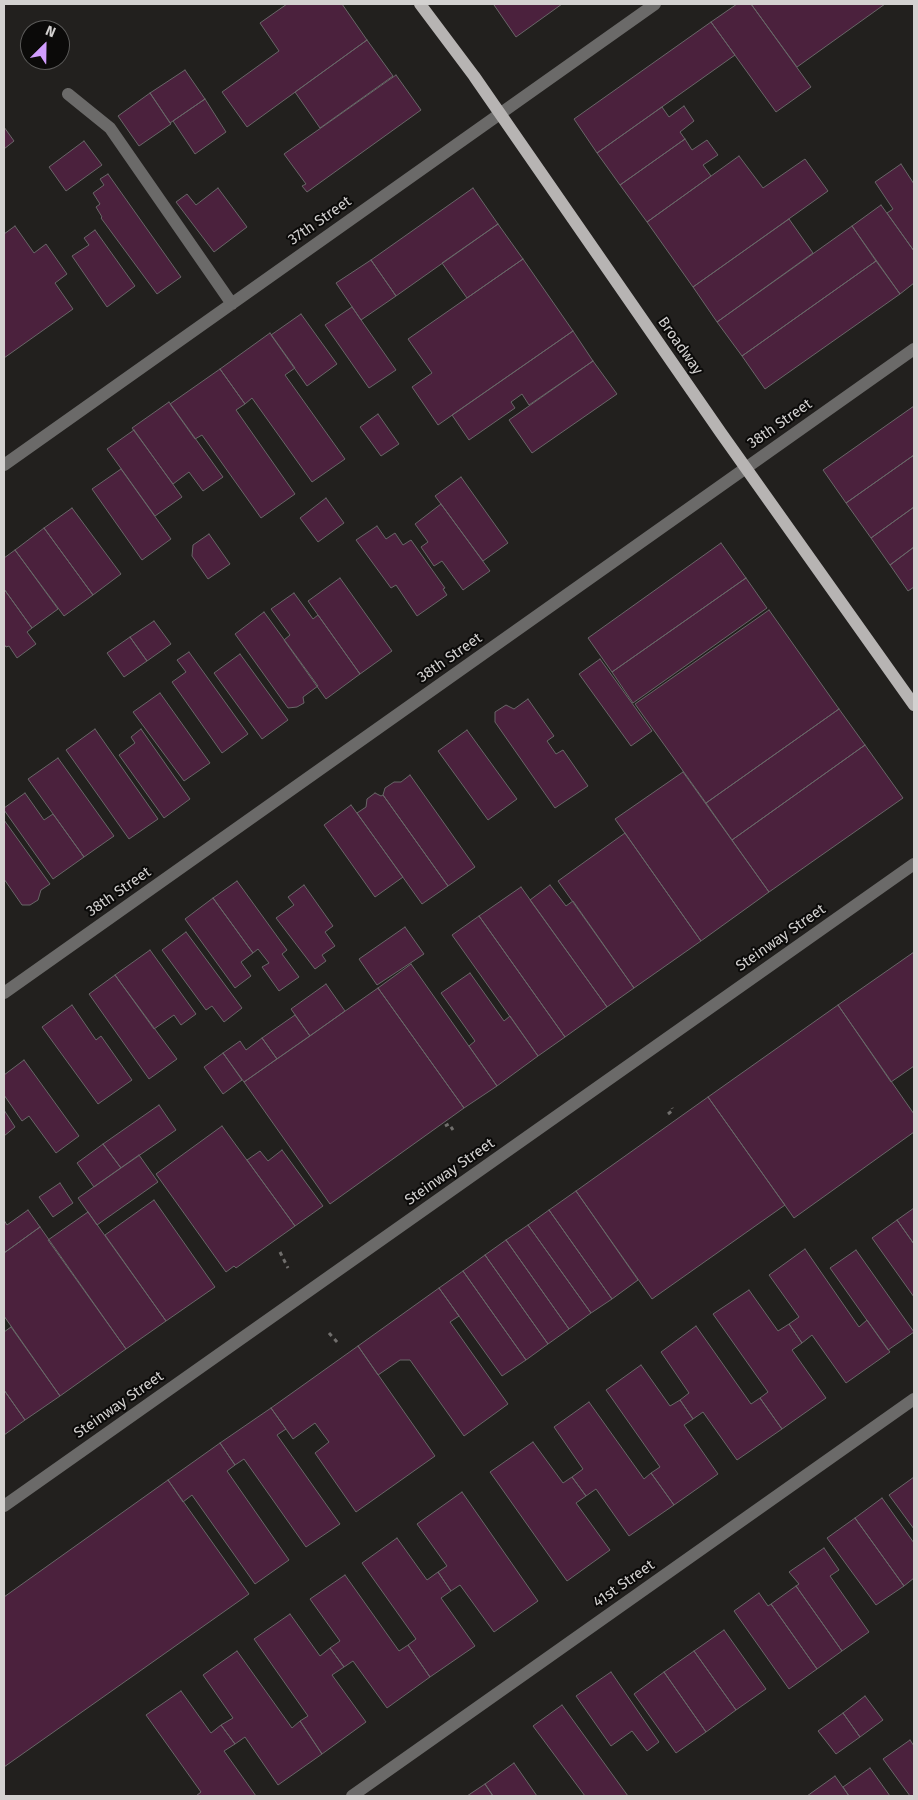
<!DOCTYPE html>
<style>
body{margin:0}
#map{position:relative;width:918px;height:1800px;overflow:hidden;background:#22201e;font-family:"Fira Sans",sans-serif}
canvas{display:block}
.frame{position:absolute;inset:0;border:5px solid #d3d1d0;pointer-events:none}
.north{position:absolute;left:20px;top:20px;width:50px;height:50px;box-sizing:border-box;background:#0b0a09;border:1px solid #5b5a59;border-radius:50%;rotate:23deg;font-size:14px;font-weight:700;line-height:20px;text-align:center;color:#d3d1d0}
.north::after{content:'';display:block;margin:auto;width:18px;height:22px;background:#d19dfe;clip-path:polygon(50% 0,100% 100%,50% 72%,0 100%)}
</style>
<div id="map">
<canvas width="918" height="1800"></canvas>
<div class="frame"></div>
<div class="north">N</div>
</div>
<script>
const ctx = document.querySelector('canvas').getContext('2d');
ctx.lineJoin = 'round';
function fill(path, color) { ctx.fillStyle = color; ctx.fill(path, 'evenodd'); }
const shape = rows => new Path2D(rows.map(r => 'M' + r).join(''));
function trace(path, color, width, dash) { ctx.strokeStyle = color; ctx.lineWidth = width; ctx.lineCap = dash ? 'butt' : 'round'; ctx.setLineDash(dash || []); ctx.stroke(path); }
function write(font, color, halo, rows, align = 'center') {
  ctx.font = font + ' "Fira Sans",sans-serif'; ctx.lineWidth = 4; ctx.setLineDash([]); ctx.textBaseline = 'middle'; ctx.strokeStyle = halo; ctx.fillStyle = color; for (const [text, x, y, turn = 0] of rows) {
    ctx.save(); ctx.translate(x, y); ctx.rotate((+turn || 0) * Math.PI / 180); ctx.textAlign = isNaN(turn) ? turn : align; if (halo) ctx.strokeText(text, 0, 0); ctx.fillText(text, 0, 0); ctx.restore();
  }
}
const building = shape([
 [287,4,342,4,367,40,247,127,222,92,279,51,260,23,287,4],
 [496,4,562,4,516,37,494,5,496,4],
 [737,4,751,4,811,87,776,112,711,22,737,4],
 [751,4,885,4,797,67,751,4],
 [711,22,735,55,597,153,574,119,711,22],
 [367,40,393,76,320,128,295,92,367,40],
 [185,70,205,99,170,123,150,93,185,70],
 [396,75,421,110,307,192,302,186,306,184,284,154,396,75],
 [150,93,171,124,139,146,118,116,150,93],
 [205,99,226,132,195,154,173,121,205,99],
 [684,106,694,121,680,132,685,139,620,185,597,153,662,107,669,117,684,106],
 [4,127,14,141,4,149,4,127],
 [685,139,692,150,707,140,718,155,703,165,711,176,647,222,620,185,685,139],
 [84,141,102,165,66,191,49,167,84,141],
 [739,156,763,188,805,159,828,191,693,287,647,222,739,156],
 [901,164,914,184,914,251,887,213,893,209,875,182,901,164],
 [108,174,181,277,157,294,101,218,102,217,96,207,100,204,93,193,104,185,100,179,108,174],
 [218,188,247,227,214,252,176,202,187,194,196,205,218,188],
 [473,188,498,224,396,296,371,260,473,188],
 [881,205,914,251,914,283,900,294,852,226,881,205],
 [789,219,813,253,717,322,693,287,789,219],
 [498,224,523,259,467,298,442,263,498,224],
 [15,226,34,253,46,244,67,274,55,283,73,309,4,358,4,234,15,226],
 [852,226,876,261,742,356,717,322,852,226],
 [95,230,135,286,107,307,72,256,89,245,84,238,95,230],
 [523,259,573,331,438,425,412,387,432,373,408,339,523,259],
 [371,260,396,296,361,320,336,283,371,260],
 [876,261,900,294,765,389,742,356,876,261],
 [352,307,396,370,369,388,325,325,352,307],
 [301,314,337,364,307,386,271,335,301,314],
 [573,331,593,361,529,405,522,394,511,402,515,408,469,440,452,415,573,331],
 [270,333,295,368,285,375,345,459,312,482,252,398,245,404,220,369,270,333],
 [593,361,617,394,532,453,509,420,593,361],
 [220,369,245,404,236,410,295,494,261,518,202,435,195,439,170,404,220,369],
 [169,402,223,477,203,491,189,472,173,484,132,428,169,402],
 [914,406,914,455,846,503,823,470,914,406],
 [378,414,399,444,381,456,360,427,378,414],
 [134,430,182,497,155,516,107,449,134,430],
 [914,455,914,507,871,538,846,503,914,455],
 [121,469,171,539,142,560,92,489,121,469],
 [461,477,508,543,483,561,435,496,461,477],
 [326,498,344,523,318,542,300,518,326,498],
 [441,504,490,571,463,590,442,561,434,566,421,547,428,542,415,524,441,504],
 [914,507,914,547,890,565,871,538,914,507],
 [72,508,121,574,93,595,44,528,72,508],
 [377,526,386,539,395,533,403,545,411,540,445,588,443,589,447,595,417,616,396,585,391,588,356,540,377,526],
 [44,528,93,595,64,616,15,550,44,528],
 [209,534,230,564,208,579,192,556,193,545,209,534],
 [721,543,746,578,612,672,588,638,721,543],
 [914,547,914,587,908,591,890,565,914,547],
 [15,550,58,609,32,628,4,589,4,558,15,550],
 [340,578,392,651,360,674,308,601,340,578],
 [746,578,767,608,633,703,612,672,746,578],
 [4,589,32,628,27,632,36,644,17,658,9,646,6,647,4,644,4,589],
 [294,593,313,619,318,615,360,674,326,699,284,640,290,635,271,609,294,593],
 [769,610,839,709,706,803,635,704,769,610],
 [264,612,318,686,303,697,304,703,297,707,288,708,235,634,264,612],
 [154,621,171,644,147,661,130,637,154,621],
 [130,637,147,661,124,677,107,653,130,637],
 [189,652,248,734,222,753,172,682,186,672,177,660,189,652],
 [240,654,288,720,262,739,214,673,240,654],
 [600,659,652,731,631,746,579,674,600,659],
 [160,693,210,763,184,781,133,712,160,693],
 [528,699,554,736,547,741,556,754,563,750,588,786,555,808,495,722,495,712,506,705,514,709,528,699],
 [839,709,865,745,732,840,706,803,839,709],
 [95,729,158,819,129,839,66,750,95,729],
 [141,729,190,799,164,818,119,755,135,743,131,737,141,729],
 [467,730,517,799,488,820,438,751,467,730],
 [865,745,903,798,769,892,732,840,865,745],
 [58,758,114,836,84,857,28,779,58,758],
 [683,772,769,892,701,941,615,819,683,772],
 [410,775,475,867,448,886,383,795,385,788,394,782,401,782,410,775],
 [25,793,44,820,53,814,84,857,53,879,4,810,4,808,25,793],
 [375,793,381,796,383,795,448,886,422,904,357,813,366,807,367,799,375,793],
 [351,805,403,877,375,897,324,825,351,805],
 [4,820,50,884,41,890,38,900,30,905,22,905,4,879,4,820],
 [625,833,701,941,634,988,558,881,625,833],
 [237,881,287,950,282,954,299,977,279,991,262,967,269,963,258,949,253,953,213,898,237,881],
 [304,885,333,926,325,932,335,946,322,955,326,961,315,969,276,918,294,905,288,897,304,885],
 [550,885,566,906,573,901,634,988,607,1007,530,900,550,885],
 [521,887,607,1007,565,1037,479,916,521,887],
 [213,898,253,953,241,962,251,976,235,988,185,919,213,898],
 [479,916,565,1037,538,1056,452,935,479,916],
 [405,927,424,954,377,985,359,959,405,927],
 [186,932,242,1008,224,1022,212,1006,206,1010,162,950,186,932],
 [150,950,196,1014,181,1025,174,1015,154,1029,115,975,150,950],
 [914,952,914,1066,891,1082,838,1005,914,952],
 [411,964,497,1086,464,1108,378,988,411,964],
 [470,973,504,1021,510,1016,538,1056,497,1086,469,1046,475,1041,441,993,470,973],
 [115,975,177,1059,149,1079,89,994,115,975],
 [326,984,345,1011,310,1036,291,1009,326,984],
 [378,988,464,1108,330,1204,244,1082,378,988],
 [72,1005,96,1040,101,1036,132,1080,98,1104,42,1027,72,1005],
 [838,1005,914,1114,914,1132,794,1218,708,1097,838,1005],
 [295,1015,310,1036,277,1059,262,1038,295,1015],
 [262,1038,277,1059,244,1082,223,1053,240,1041,246,1050,262,1038],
 [223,1053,242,1080,223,1094,204,1067,223,1053],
 [24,1060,79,1136,56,1153,29,1116,22,1121,4,1095,4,1075,24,1060],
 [708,1097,785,1205,652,1299,576,1191,708,1097],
 [159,1105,176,1130,121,1168,103,1144,159,1105],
 [4,1110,15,1127,4,1136,4,1110],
 [222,1126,295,1226,236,1268,234,1266,226,1272,156,1174,222,1126],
 [103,1144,121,1168,94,1187,77,1163,103,1144],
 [282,1150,323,1206,295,1226,247,1160,260,1151,268,1161,282,1150],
 [139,1155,158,1182,97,1225,78,1198,139,1155],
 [60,1183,73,1203,53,1217,39,1197,60,1183],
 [576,1191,638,1280,612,1299,549,1210,576,1191],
 [154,1200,215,1287,166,1321,105,1235,154,1200],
 [914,1208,914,1244,897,1220,914,1208],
 [28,1210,40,1227,4,1253,4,1220,7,1225,28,1210],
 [549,1210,612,1299,591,1313,528,1225,549,1210],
 [88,1212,166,1321,126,1349,48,1240,88,1212],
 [897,1220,914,1244,914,1297,872,1238,897,1220],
 [528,1225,591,1313,569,1329,506,1240,528,1225],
 [40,1227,126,1349,60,1396,4,1316,4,1253,40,1227],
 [506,1240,569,1329,548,1344,485,1255,506,1240],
 [805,1249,859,1327,867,1320,890,1352,846,1383,812,1335,802,1343,789,1324,799,1317,769,1275,805,1249],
 [856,1250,914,1332,888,1350,830,1268,856,1250],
 [485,1255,548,1344,526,1360,463,1271,485,1255],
 [463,1271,526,1360,502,1376,439,1288,463,1271],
 [439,1288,459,1316,450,1322,508,1404,464,1436,410,1360,400,1360,378,1375,358,1346,439,1288],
 [749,1290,778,1331,789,1324,802,1343,792,1350,826,1398,782,1429,760,1398,768,1392,713,1314,749,1290],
 [696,1326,751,1404,760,1398,782,1429,737,1460,703,1412,693,1419,680,1400,689,1393,661,1352,696,1326],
 [11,1327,60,1396,25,1420,4,1390,4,1332,11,1327],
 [358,1346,435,1456,356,1512,315,1453,329,1442,315,1423,293,1439,271,1408,358,1346],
 [641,1365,670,1406,680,1400,693,1419,684,1425,718,1474,674,1505,651,1473,660,1467,606,1390,641,1365],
 [4,1390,25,1420,4,1435,4,1390],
 [589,1402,644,1479,651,1473,674,1505,629,1536,596,1489,586,1496,572,1477,583,1469,554,1427,589,1402],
 [271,1408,286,1429,277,1435,340,1524,306,1547,244,1459,235,1465,220,1443,271,1408],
 [533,1442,563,1483,572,1477,586,1496,576,1503,610,1550,567,1581,490,1472,533,1442],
 [220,1443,235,1465,227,1471,289,1560,255,1584,192,1495,183,1502,168,1480,220,1443],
 [914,1477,914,1529,889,1495,914,1477],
 [168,1480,249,1594,4,1767,4,1597,168,1480],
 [462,1492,538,1601,494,1632,460,1585,451,1591,438,1572,447,1566,417,1524,462,1492],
 [882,1498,914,1543,914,1578,904,1586,855,1518,882,1498],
 [855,1518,904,1586,876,1605,827,1538,855,1518],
 [397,1538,427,1580,438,1572,451,1591,441,1598,475,1646,430,1677,408,1645,416,1639,362,1563,397,1538],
 [824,1548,839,1570,830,1576,869,1632,842,1651,796,1586,799,1584,789,1572,824,1548],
 [345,1575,399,1651,408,1645,430,1677,387,1708,353,1661,344,1667,330,1648,340,1641,310,1599,345,1575],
 [796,1586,842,1651,817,1669,771,1604,796,1586],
 [759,1593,768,1606,771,1604,817,1669,789,1689,734,1611,759,1593],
 [290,1614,320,1656,330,1648,344,1667,332,1675,366,1722,322,1754,300,1721,308,1716,254,1639,290,1614],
 [724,1630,766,1689,736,1710,694,1651,724,1630],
 [237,1651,292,1728,300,1721,322,1754,278,1785,245,1737,235,1744,221,1725,233,1718,203,1675,237,1651],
 [694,1651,736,1710,706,1732,664,1672,694,1651],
 [611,1672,659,1742,647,1751,632,1731,611,1746,576,1696,611,1672],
 [664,1672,706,1732,676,1753,634,1694,664,1672],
 [181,1691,211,1733,221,1725,235,1744,224,1751,256,1796,196,1796,201,1792,146,1715,181,1691],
 [865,1696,883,1720,860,1737,843,1713,865,1696],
 [562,1705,628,1796,585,1796,533,1726,562,1705],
 [843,1713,860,1737,836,1754,818,1731,843,1713],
 [910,1740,914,1746,914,1796,910,1796,883,1759,910,1740],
 [514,1763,537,1796,493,1796,485,1784,514,1763],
 [870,1768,890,1796,849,1796,843,1787,870,1768],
 [835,1776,849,1796,807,1796,835,1776],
 [485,1784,493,1796,467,1796,485,1784]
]);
const path = shape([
 [668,1114,673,1110,672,1108],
 [445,1126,449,1124,453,1130],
 [280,1252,288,1268],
 [329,1333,338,1343]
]);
const minor = shape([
 [68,94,110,128,232,304],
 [4,465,655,4],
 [4,993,914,349],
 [4,1506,914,864],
 [352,1796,914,1399]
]);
const major = shape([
 [420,4,474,76,721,433,914,705]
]);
const streetNames = [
 ["37th Street",320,221,-35],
 ["Broadway",680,346,55],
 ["38th Street",780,424,-35],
 ["38th Street",450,658,-35],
 ["38th Street",119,892,-35],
 ["Steinway Street",781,938,-35],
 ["Steinway Street",450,1172,-35],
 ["Steinway Street",119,1405,-35],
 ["41st Street",624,1584,-35]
];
fill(building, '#4b213d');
trace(building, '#696668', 1);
trace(path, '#706e6c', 3, [4, 4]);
trace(minor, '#6b6a69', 12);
trace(major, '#b7b4b3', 12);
write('15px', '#d3d1d0', '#0b0a09', streetNames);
</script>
